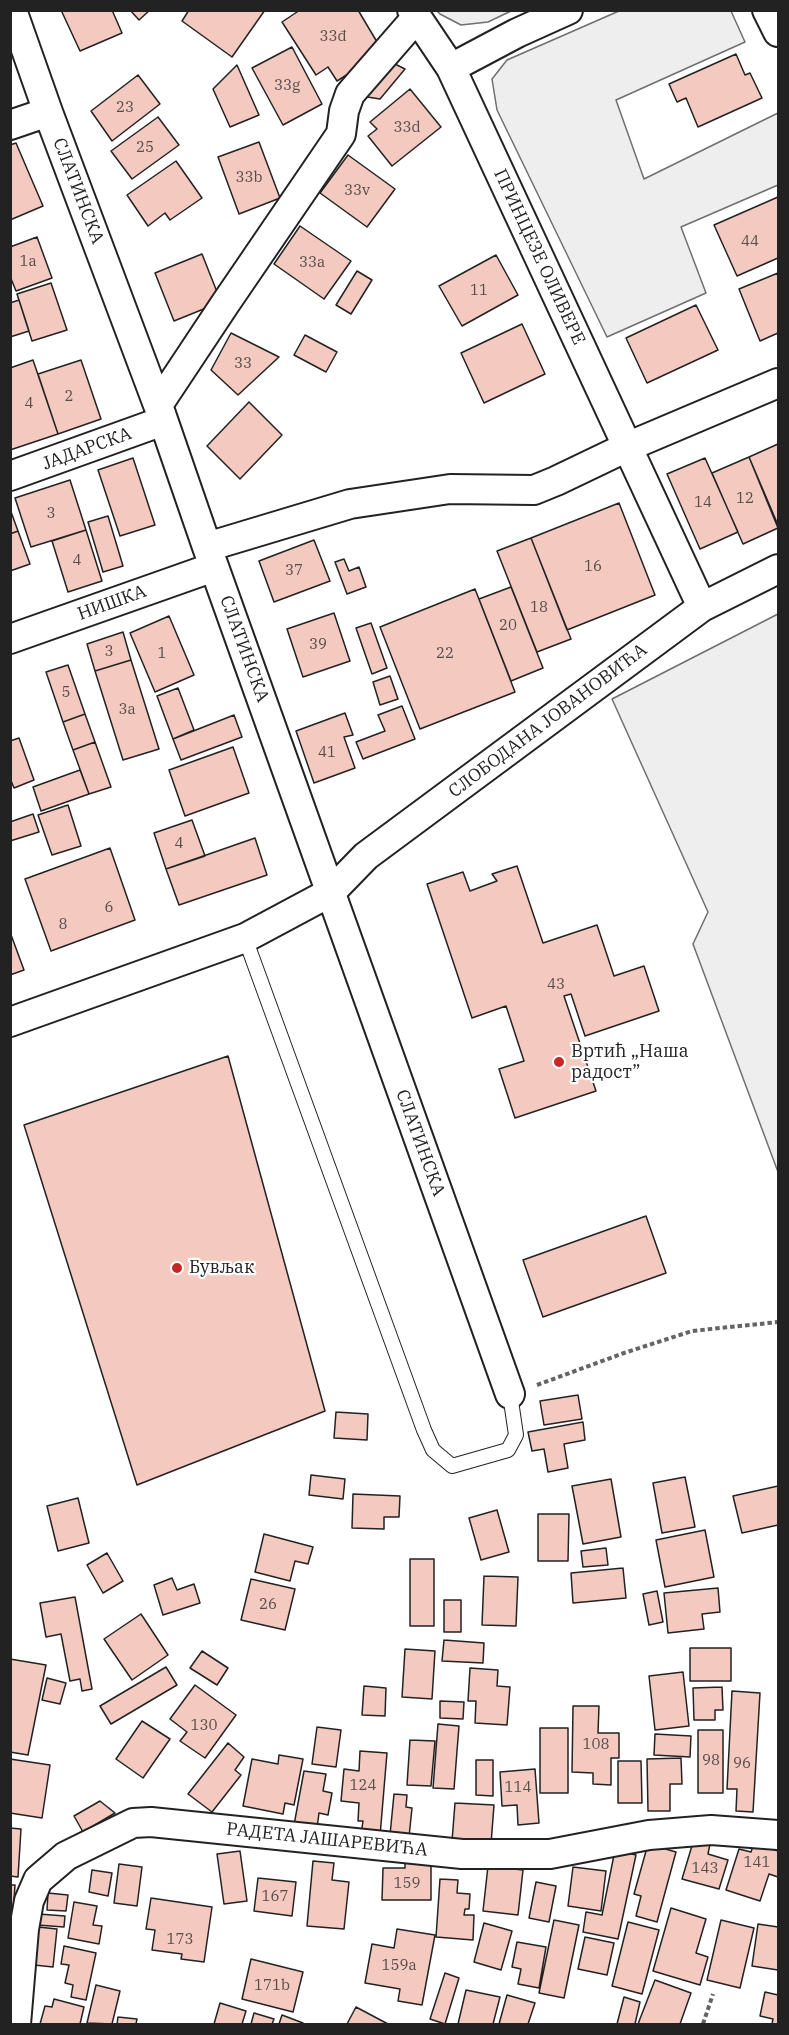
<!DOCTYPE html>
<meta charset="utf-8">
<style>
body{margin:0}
#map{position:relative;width:789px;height:2035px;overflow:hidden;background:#fff;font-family:"IBM Plex Serif",serif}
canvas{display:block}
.frame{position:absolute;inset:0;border:12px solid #222;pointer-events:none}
</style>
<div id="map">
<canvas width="789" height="2035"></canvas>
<div class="frame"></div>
</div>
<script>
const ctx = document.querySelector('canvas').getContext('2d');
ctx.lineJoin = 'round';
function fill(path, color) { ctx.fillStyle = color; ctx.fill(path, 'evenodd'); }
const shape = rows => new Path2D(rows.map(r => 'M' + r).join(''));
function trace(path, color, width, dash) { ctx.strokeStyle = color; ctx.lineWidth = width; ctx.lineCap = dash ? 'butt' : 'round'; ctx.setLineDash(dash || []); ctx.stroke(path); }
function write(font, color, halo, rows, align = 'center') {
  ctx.font = font + ' "IBM Plex Serif",serif'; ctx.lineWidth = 4.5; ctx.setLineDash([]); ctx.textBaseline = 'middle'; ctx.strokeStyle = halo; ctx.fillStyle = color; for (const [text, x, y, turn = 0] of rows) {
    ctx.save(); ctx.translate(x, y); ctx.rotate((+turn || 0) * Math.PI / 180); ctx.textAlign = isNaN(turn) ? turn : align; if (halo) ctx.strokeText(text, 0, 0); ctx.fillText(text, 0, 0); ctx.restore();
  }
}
const green = shape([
 [437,11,511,11,488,22,461,25,440,14,437,11],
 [619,11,731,11,745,42,616,100,644,179,778,113,778,185,681,227,706,293,607,337,497,110,492,79,507,60,619,11],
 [778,614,778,1172,693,944,708,912,612,699,778,614]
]);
const building = shape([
 [61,10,112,10,122,33,80,51,61,10],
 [130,10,150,10,139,20,130,10],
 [189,10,265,10,232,57,182,21,189,10],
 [300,10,358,10,383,52,337,81,328,67,316,75,282,22,300,10],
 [292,47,322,104,283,125,252,68,292,47],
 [736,54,745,75,750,73,762,98,698,127,686,98,677,102,669,84,736,54],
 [391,62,405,69,380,99,361,96,391,62],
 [237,65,259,115,230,127,213,89,237,65],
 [138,75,160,104,112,141,91,111,138,75],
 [410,89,441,127,392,166,368,136,377,129,370,122,410,89],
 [158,117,179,145,132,179,111,151,158,117],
 [259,142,280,198,239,214,218,157,259,142],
 [16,143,43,206,10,220,10,145,16,143],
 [348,155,395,189,367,227,320,193,348,155],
 [176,161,202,198,170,220,165,213,148,226,127,195,176,161],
 [778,197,778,258,737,276,714,225,778,197],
 [300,226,351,261,324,299,274,264,300,226],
 [37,237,52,278,16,291,10,276,10,247,37,237],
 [202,254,221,302,174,321,155,273,202,254],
 [496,255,518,295,462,326,439,286,496,255],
 [357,271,372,280,351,314,336,305,357,271],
 [778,273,778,333,760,341,739,289,778,273],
 [51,283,67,330,32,341,17,294,51,283],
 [19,300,29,331,10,337,10,303,19,300],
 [696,305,718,350,647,383,626,338,696,305],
 [522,324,545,374,484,403,461,353,522,324],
 [231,333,279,357,238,395,211,370,231,333],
 [305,335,337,352,326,372,294,355,305,335],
 [33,360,58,434,10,450,10,368,33,360],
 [81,360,101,419,58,434,38,374,81,360],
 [249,402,282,435,240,479,207,446,249,402],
 [778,444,778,525,749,457,778,444],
 [749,457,778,528,743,544,712,473,749,457],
 [133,458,155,525,120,536,98,470,133,458],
 [705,458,738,532,700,549,667,474,705,458],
 [70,480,86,530,31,547,15,498,70,480],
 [619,503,655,595,567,630,531,538,619,503],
 [10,509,18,531,10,534,10,509],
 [108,516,123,566,103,572,88,522,108,516],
 [86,530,102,581,68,592,52,541,86,530],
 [18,531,30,564,10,571,10,534,18,531],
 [531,538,571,639,537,652,497,551,531,538],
 [314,540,330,581,274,602,259,561,314,540],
 [344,559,349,571,359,567,366,587,347,594,335,562,344,559],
 [511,587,543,668,511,681,479,599,511,587],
 [475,589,515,692,420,729,380,627,475,589],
 [334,613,350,661,303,677,287,629,334,613],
 [169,616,194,675,155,692,130,633,169,616],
 [371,623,387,668,372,674,356,628,371,623],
 [123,632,131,660,95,671,87,644,123,632],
 [131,660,159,749,123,760,95,671,131,660],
 [68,665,85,714,63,722,46,672,68,665],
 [390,676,398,699,380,705,373,682,390,676],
 [178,688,194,730,173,739,157,696,178,688],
 [402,706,415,739,363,759,356,742,385,731,378,715,402,706],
 [345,713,353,735,344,737,355,768,314,783,296,731,345,713],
 [85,714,95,742,73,750,63,722,85,714],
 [234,715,242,737,181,760,173,739,234,715],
 [19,738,34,780,14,788,10,778,10,741,19,738],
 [95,742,111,787,89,794,73,750,95,742],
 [233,747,249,793,185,816,169,770,233,747],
 [80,770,89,794,41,811,33,787,80,770],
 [68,805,81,846,52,855,38,815,68,805],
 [33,814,39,832,10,841,10,822,33,814],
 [192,820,205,856,166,869,154,833,192,820],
 [255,838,267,875,179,905,166,869,255,838],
 [110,848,135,920,51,951,25,879,110,848],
 [517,866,543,943,597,925,614,976,644,966,659,1011,585,1036,571,994,564,996,596,1091,515,1118,499,1069,524,1061,506,1006,472,1018,427,884,463,872,470,891,497,881,492,874,517,866],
 [10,932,24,970,10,975,10,932],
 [228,1056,325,1411,137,1485,24,1125,228,1056],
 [646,1216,666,1273,543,1317,523,1260,646,1216],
 [578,1395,582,1419,544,1425,540,1401,578,1395],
 [336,1412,368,1414,367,1440,334,1438,336,1412],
 [583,1422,585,1440,564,1444,568,1468,548,1472,544,1449,532,1451,528,1432,583,1422],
 [311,1475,345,1479,343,1499,309,1495,311,1475],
 [685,1477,695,1527,662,1533,653,1483,685,1477],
 [611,1479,621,1537,583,1544,572,1486,611,1479],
 [778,1486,778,1525,742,1533,733,1496,778,1486],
 [353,1494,400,1496,399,1517,384,1517,384,1529,352,1528,353,1494],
 [78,1498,89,1543,58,1551,47,1506,78,1498],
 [497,1510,509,1552,481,1560,469,1518,497,1510],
 [538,1514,569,1514,568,1561,538,1561,538,1514],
 [705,1530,714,1577,665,1587,656,1540,705,1530],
 [264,1534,313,1547,308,1564,295,1561,290,1581,255,1572,264,1534],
 [606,1548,608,1565,583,1567,581,1551,606,1548],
 [107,1553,123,1581,103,1593,87,1565,107,1553],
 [410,1559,434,1559,434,1626,410,1626,410,1559],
 [623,1568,626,1598,573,1603,571,1573,623,1568],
 [484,1576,518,1577,516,1626,482,1625,484,1576],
 [172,1578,177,1590,194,1584,200,1603,163,1615,154,1585,172,1578],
 [251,1579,295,1589,285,1630,241,1620,251,1579],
 [718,1588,720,1612,702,1614,704,1629,668,1633,664,1593,718,1588],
 [657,1591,663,1622,649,1625,643,1594,657,1591],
 [75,1597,92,1689,82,1691,80,1679,70,1681,61,1634,46,1637,40,1603,75,1597],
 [444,1600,461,1600,461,1632,444,1632,444,1600],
 [141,1614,168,1655,132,1680,104,1639,141,1614],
 [444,1640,484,1643,483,1663,442,1661,444,1640],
 [690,1648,731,1648,731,1681,690,1681,690,1648],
 [405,1649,435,1651,432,1699,402,1697,405,1649],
 [202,1651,228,1668,217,1685,190,1668,202,1651],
 [10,1659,46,1665,28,1755,10,1752,10,1659],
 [166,1667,177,1685,111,1724,100,1706,166,1667],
 [470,1668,498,1670,497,1686,510,1687,507,1725,475,1723,476,1701,468,1701,470,1668],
 [683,1672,689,1726,655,1730,649,1676,683,1672],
 [47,1678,66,1683,60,1704,42,1700,47,1678],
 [195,1685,236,1715,205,1758,180,1741,187,1732,170,1719,195,1685],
 [364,1686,386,1688,385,1716,362,1715,364,1686],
 [722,1687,723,1710,715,1710,715,1720,694,1720,693,1688,722,1687],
 [732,1691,760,1693,753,1812,736,1811,737,1789,727,1789,732,1691],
 [440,1701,464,1702,463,1719,440,1718,440,1701],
 [573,1706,599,1706,598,1733,619,1733,619,1758,611,1758,611,1785,593,1784,593,1773,572,1772,573,1706],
 [142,1721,170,1739,143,1778,116,1759,142,1721],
 [438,1724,459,1726,454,1789,433,1788,438,1724],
 [317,1727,341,1730,336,1767,312,1764,317,1727],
 [540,1728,568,1728,568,1793,540,1793,540,1728],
 [698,1730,723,1730,723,1793,698,1793,698,1730],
 [655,1734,691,1736,690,1757,654,1755,655,1734],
 [410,1740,435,1741,431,1786,407,1785,410,1740],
 [228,1743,244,1757,235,1770,241,1775,212,1812,188,1794,228,1743],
 [360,1751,387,1753,380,1836,361,1834,363,1821,358,1821,359,1803,341,1801,344,1769,359,1771,360,1751],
 [279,1755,303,1759,294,1805,285,1803,283,1814,243,1806,252,1759,278,1764,279,1755],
 [681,1758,682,1784,670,1784,670,1811,648,1811,647,1759,681,1758],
 [10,1759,50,1765,42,1818,10,1813,10,1759],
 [476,1760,493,1760,493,1796,476,1795,476,1760],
 [618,1761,641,1761,642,1803,618,1803,618,1761],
 [535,1769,539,1823,518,1825,517,1805,502,1806,500,1772,535,1769],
 [304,1771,326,1774,323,1791,332,1793,328,1815,319,1813,317,1828,294,1825,304,1771],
 [394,1794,407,1795,406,1807,412,1808,409,1837,390,1835,394,1794],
 [100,1801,115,1813,83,1832,74,1816,100,1801],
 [455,1803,494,1805,491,1844,452,1841,455,1803],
 [10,1828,21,1829,18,1877,10,1876,10,1828],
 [694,1839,710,1844,708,1854,728,1860,719,1889,682,1879,694,1839],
 [754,1843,778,1851,778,1877,769,1874,760,1901,726,1890,739,1849,751,1852,754,1843],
 [648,1844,676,1852,657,1922,636,1916,641,1896,634,1894,648,1844],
 [615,1850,636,1855,618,1939,583,1932,586,1912,602,1915,615,1850],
 [240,1851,247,1901,224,1904,217,1854,240,1851],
 [313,1861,334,1863,332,1880,349,1882,344,1929,307,1926,313,1861],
 [405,1861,431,1862,431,1900,382,1900,383,1868,405,1868,405,1861],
 [119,1864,142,1867,137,1906,114,1903,119,1864],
 [488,1866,523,1870,518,1915,483,1911,488,1866],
 [573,1867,606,1871,601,1911,568,1906,573,1867],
 [92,1870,112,1873,108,1896,89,1892,92,1870],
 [258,1878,296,1882,292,1916,254,1911,258,1878],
 [440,1879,458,1880,457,1893,470,1894,469,1909,465,1909,464,1915,474,1915,473,1940,436,1937,440,1879],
 [536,1882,556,1886,549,1922,529,1918,536,1882],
 [10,1885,15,1885,13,1916,10,1916,10,1885],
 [48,1893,68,1895,66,1911,47,1910,48,1893],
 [151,1898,212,1907,204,1962,181,1959,182,1954,152,1950,155,1930,146,1929,151,1898],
 [74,1902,97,1906,93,1925,102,1926,99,1944,68,1938,74,1902],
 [671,1908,706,1919,696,1953,708,1957,700,1985,653,1971,671,1908],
 [39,1914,65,1916,64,1927,37,1925,39,1914],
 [554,1920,579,1925,564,1998,539,1993,554,1920],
 [721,1920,754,1928,740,1988,707,1980,721,1920],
 [628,1922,659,1930,642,1994,612,1986,628,1922],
 [484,1923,512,1931,501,1970,474,1962,484,1923],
 [758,1924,778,1927,778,1970,752,1966,758,1924],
 [38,1927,57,1929,53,1967,34,1965,38,1927],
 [397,1929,435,1935,422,2005,398,2001,400,1989,365,1983,372,1944,394,1948,397,1929],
 [585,1937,614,1943,607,1975,578,1969,585,1937],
 [517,1942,546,1947,539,1988,518,1984,521,1969,512,1967,517,1942],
 [64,1946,96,1953,86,2000,71,1997,73,1985,65,1983,69,1965,61,1964,64,1946],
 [251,1959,303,1972,293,2012,242,1999,251,1959],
 [445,1973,459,1978,445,2024,430,2019,445,1973],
 [655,1980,691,1993,680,2024,638,2024,655,1980],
 [96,1985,120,1991,112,2024,87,2023,96,1985],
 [466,1990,500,1997,493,2024,458,2024,466,1990],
 [765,1992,778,1995,778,2024,772,2024,773,2019,760,2016,765,1992],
 [507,1995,535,2003,528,2024,499,2024,507,1995],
 [624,1997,640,2002,635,2024,617,2024,624,1997],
 [54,1999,84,2007,80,2024,40,2024,45,2006,52,2007,54,1999],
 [220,2003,246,2011,242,2024,214,2024,220,2003],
 [356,2007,388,2024,347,2024,356,2007],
 [254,2013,274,2019,272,2024,251,2024,254,2013],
 [282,2015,303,2023,302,2024,279,2024,282,2015],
 [118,2017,137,2019,136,2024,117,2024,118,2017]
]);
const path = shape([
 [537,1385,624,1353,692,1331,778,1322],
 [703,2024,713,1994]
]);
const lane = shape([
 [245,938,424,1430,433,1450,452,1466,508,1450,516,1435,510,1394]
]);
const street = shape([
 [12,10,48,112,158,405,207,547,510,1394],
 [412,10,451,68],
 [568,10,517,33,451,68,702,607],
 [767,10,778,32],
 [10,125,48,112],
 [158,405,225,304,341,134,344,111,350,94,417,17],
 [10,476,163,421],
 [207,547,350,504,450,489,534,490,556,481,627,447,778,383],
 [10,639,214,567],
 [10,1022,245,938,331,892,366,856,702,607,778,569],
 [16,2024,24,1929,29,1901,38,1880,66,1856,133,1823,151,1822,462,1854,550,1854,649,1835,711,1830,778,1835]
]);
const markers = [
 [559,1062,6,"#c62828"],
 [177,1268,6,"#c62828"]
];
const numberNames = [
 ["33đ",333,37],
 ["33g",287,86],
 ["23",125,108],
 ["33d",407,128],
 ["25",145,148],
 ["33b",249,178],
 ["33v",357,191],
 ["44",750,242],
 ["1a",28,262],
 ["33a",312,263],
 ["11",479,291],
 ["33",243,364],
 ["2",69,397],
 ["4",29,404],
 ["12",745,499],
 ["14",703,503],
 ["3",51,514],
 ["4",77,561],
 ["16",593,567],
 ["37",294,571],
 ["18",539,608],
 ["20",508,626],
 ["39",318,645],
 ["3",109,652],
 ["1",162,654],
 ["22",445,654],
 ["5",66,693],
 ["3a",127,710],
 ["41",327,753],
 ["4",179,844],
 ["6",109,908],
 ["8",63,925],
 ["43",556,985],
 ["26",268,1605],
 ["130",204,1726],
 ["108",596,1745],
 ["98",711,1761],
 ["96",742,1764],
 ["124",363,1786],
 ["114",518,1788],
 ["141",757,1863],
 ["143",705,1869],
 ["159",407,1884],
 ["167",275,1897],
 ["173",180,1940],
 ["159a",399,1966],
 ["171b",272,1986]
];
const streetNames = [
 ["СЛАТИНСКА",78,191,69],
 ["ПРИНЦЕЗЕ ОЛИВЕРЕ",539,257,65],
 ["ЈАДАРСКА",87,449,-20],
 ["НИШКА",112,603,-20],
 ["СЛАТИНСКА",244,649,70],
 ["СЛОБОДАНА ЈОВАНОВИЋА",548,721,-37],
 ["СЛАТИНСКА",420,1143,70],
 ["РАДЕТА ЈАШАРЕВИЋА",327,1840,6]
];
const poiNames = [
 ["Вртић „Наша",571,1052],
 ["радост”",571,1073],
 ["Бувљак",189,1268]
];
fill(green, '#eee');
trace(green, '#6f6f6f', 1.5);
fill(building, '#f3c9c0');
trace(building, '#222', 1.5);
trace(lane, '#222', 16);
trace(street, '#222', 32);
trace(path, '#646464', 4, [4.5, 3]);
trace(lane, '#fff', 14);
trace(street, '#fff', 28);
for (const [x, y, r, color] of markers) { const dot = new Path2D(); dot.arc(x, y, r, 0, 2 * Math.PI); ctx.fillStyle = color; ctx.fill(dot); trace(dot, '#fff', 2); }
write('15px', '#564c4a', null, numberNames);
write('18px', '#222', '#fff', streetNames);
write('18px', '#222', '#fff', poiNames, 'left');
</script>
